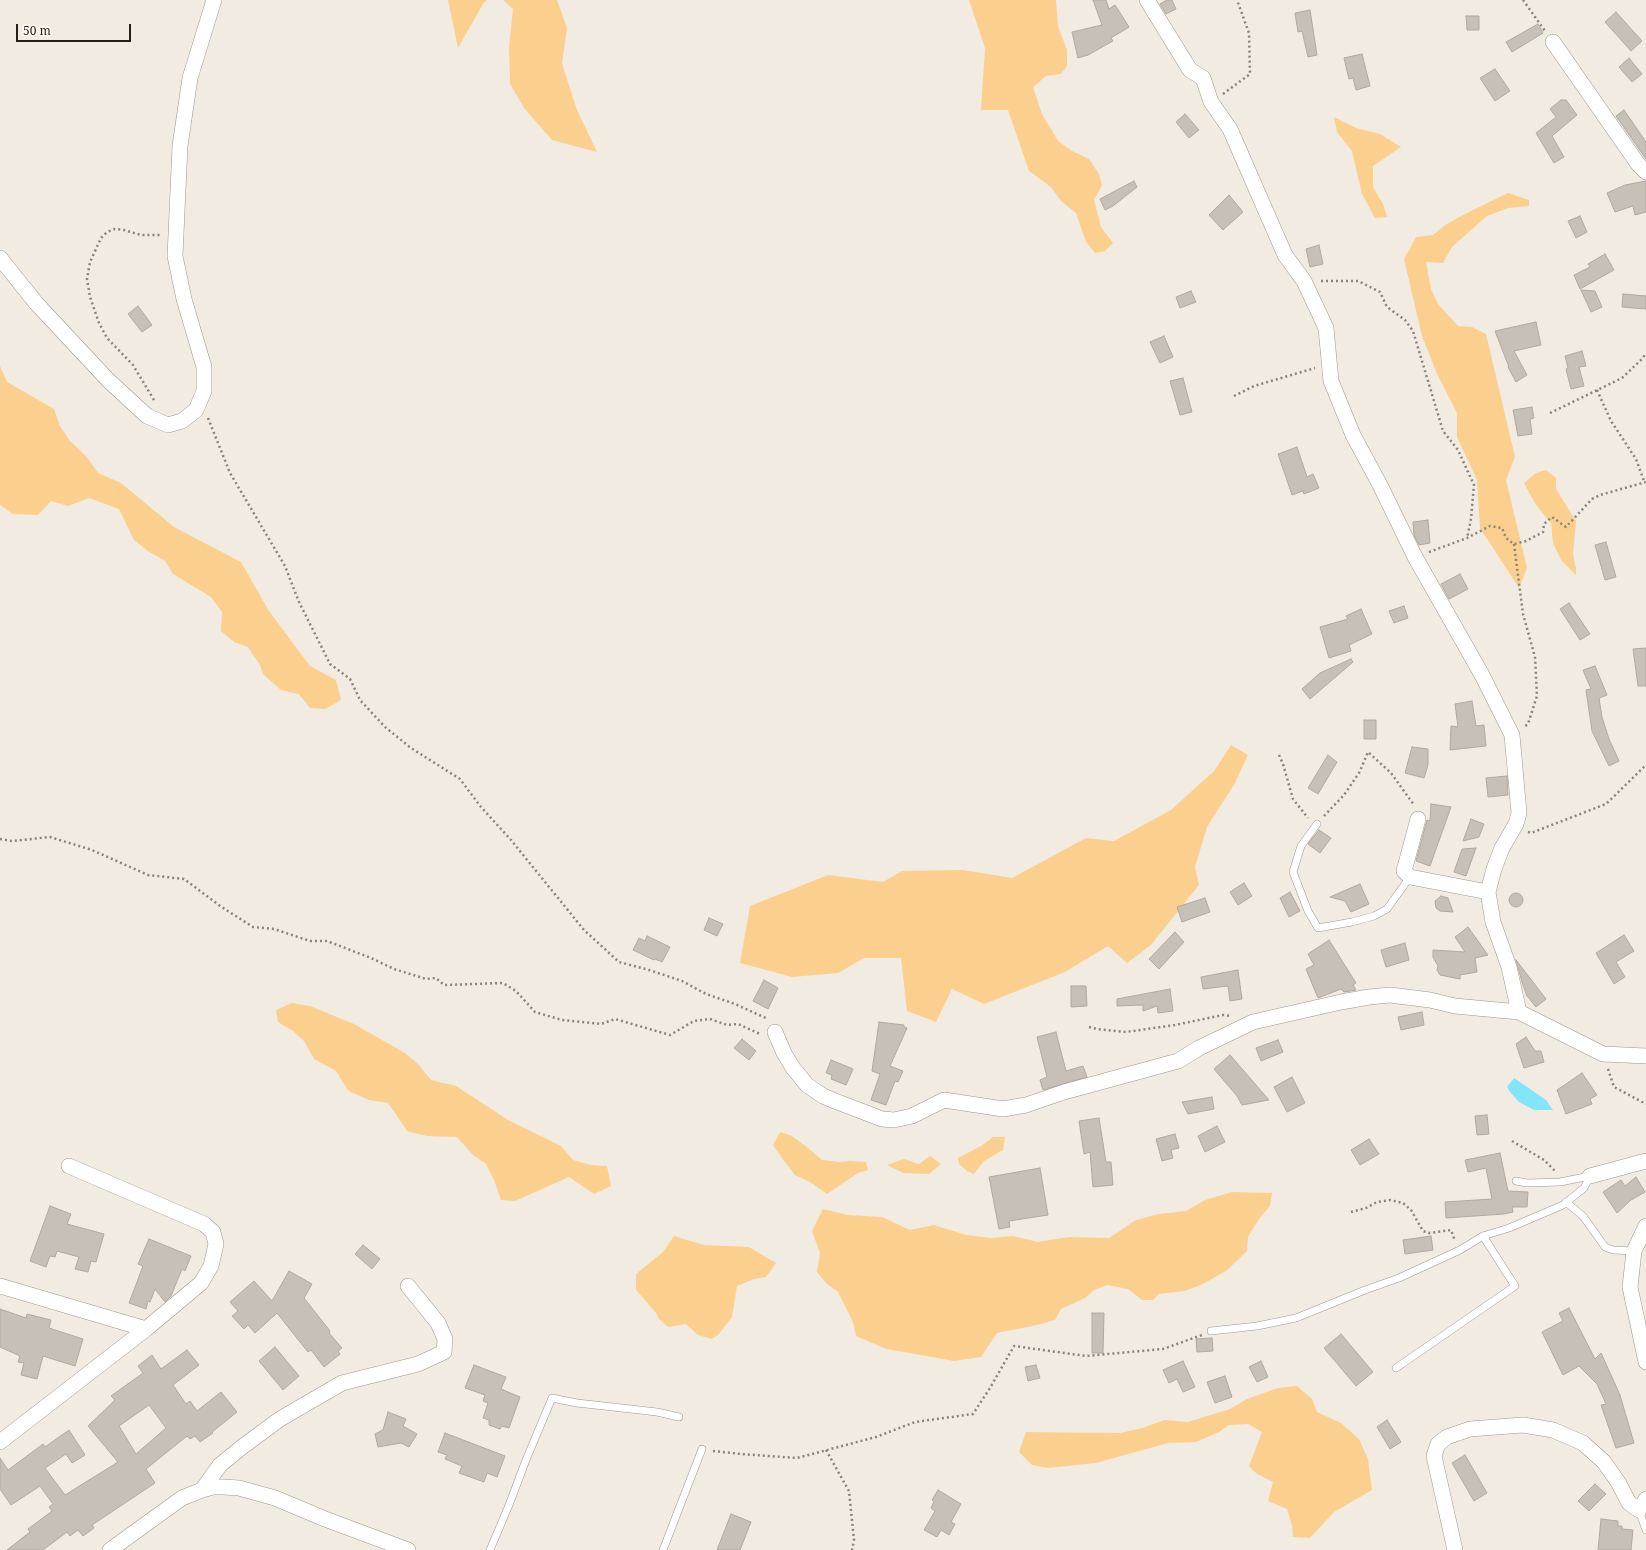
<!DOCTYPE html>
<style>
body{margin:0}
#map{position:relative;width:1646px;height:1550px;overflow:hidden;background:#f1ebe2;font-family:"Noto Serif",serif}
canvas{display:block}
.scale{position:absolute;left:16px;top:24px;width:115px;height:18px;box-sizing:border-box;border:2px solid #211e1b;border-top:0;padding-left:5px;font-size:12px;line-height:14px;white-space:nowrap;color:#211e1b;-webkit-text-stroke:3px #fff8ef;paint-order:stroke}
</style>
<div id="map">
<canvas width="1646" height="1550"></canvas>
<div class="scale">50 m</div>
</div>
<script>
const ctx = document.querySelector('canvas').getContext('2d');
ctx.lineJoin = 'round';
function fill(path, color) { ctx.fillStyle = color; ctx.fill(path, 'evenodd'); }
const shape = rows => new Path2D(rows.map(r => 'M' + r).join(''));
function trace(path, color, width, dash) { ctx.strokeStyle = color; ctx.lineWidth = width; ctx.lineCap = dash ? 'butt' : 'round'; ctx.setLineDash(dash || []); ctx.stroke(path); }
const green = shape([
 [448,0,487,0,483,4,458,48],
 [503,0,557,0,567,28,562,64,577,110,597,152,552,140,524,108,510,84,509,47,513,9],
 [969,0,1056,0,1058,26,1067,50,1067,66,1061,74,1046,76,1033,87,1042,114,1058,141,1072,151,1089,159,1099,174,1102,185,1094,200,1101,227,1113,243,1105,251,1095,253,1086,242,1076,213,1061,201,1051,187,1029,171,1008,110,981,110,985,48],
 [1334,117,1356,128,1380,134,1401,147,1373,166,1373,187,1383,204,1387,217,1375,218,1362,194,1352,151,1337,132],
 [1508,193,1529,200,1529,206,1508,208,1487,216,1452,247,1443,263,1426,262,1431,289,1438,304,1458,326,1472,327,1486,334,1515,457,1506,480,1527,568,1519,588,1480,528,1477,480,1457,437,1457,413,1437,374,1422,336,1404,259,1416,237,1433,235,1445,225,1467,213],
 [0,366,7,382,54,409,60,426,70,441,87,457,98,473,121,483,174,527,241,562,269,611,310,666,336,680,341,700,325,709,310,708,299,694,281,690,263,674,260,665,248,647,234,642,221,631,222,612,211,597,173,574,165,561,148,551,134,540,119,509,89,498,68,506,51,501,38,515,13,514,0,505],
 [1546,470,1556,478,1556,489,1576,521,1573,554,1576,569,1576,575,1561,560,1553,543,1551,523,1536,505,1524,483,1536,473],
 [1231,745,1248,755,1235,783,1207,827,1195,867,1199,885,1151,945,1127,963,1108,946,1065,972,984,1004,952,989,936,1022,907,1011,901,958,864,958,838,973,792,977,740,963,750,906,828,875,883,882,902,871,963,870,1012,878,1086,838,1114,841,1171,810,1214,771],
 [292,1003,310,1006,354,1024,405,1053,418,1064,431,1080,456,1086,508,1120,561,1146,573,1160,591,1165,607,1166,611,1186,594,1194,569,1177,515,1201,501,1200,494,1180,486,1164,473,1155,457,1137,427,1136,407,1131,388,1103,369,1100,351,1092,347,1089,336,1071,314,1059,304,1041,293,1031,278,1022,276,1010],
 [780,1132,792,1136,808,1148,822,1160,839,1162,849,1161,866,1162,868,1170,858,1173,827,1194,810,1182,795,1175,784,1161,773,1145],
 [993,1137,1005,1137,1003,1150,984,1161,974,1174,967,1171,959,1164,958,1158,981,1146],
 [930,1156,941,1164,929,1174,903,1173,887,1165,904,1159,919,1164],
 [1232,1192,1272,1193,1270,1206,1259,1219,1248,1237,1247,1251,1226,1271,1201,1285,1184,1291,1159,1294,1153,1300,1142,1300,1128,1289,1107,1285,1094,1290,1085,1298,1061,1309,1055,1320,1037,1325,997,1333,981,1357,954,1361,909,1353,886,1349,856,1336,853,1322,838,1292,826,1283,817,1272,820,1253,812,1231,823,1209,848,1215,882,1217,910,1230,934,1225,966,1235,991,1238,1013,1236,1038,1242,1069,1237,1109,1238,1136,1220,1159,1214,1186,1211,1205,1200],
 [674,1236,704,1245,749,1247,776,1263,766,1277,754,1279,737,1286,732,1317,718,1335,712,1339,698,1335,686,1324,668,1327,659,1319,656,1313,636,1290,636,1274,663,1252],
 [1297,1386,1312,1399,1317,1412,1341,1423,1359,1439,1368,1459,1372,1490,1334,1512,1310,1538,1293,1537,1292,1525,1287,1509,1268,1501,1273,1482,1257,1474,1249,1466,1262,1432,1248,1424,1229,1425,1219,1432,1196,1442,1168,1443,1096,1463,1048,1468,1032,1465,1019,1452,1026,1432,1120,1433,1143,1428,1164,1420,1188,1422,1230,1409,1247,1399,1278,1388]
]);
const water = shape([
 [1514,1078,1546,1100,1553,1110,1534,1110,1519,1102,1510,1092,1507,1087]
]);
const building = shape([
 [1093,0,1106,0,1109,9,1115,5,1129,27,1111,38,1113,41,1088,55,1078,58,1072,32,1102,25,1093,0],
 [1167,0,1172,0,1176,9,1166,14,1160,4,1167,0],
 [1310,10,1317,55,1308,57,1302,31,1298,32,1295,13,1310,10],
 [1616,12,1642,41,1631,51,1605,22,1616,12],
 [1466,16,1479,16,1479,30,1467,30,1466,16],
 [1538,24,1543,33,1512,52,1506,42,1538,24],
 [1362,54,1370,86,1356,90,1353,78,1349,79,1344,58,1362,54],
 [1629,58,1642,74,1632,82,1619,67,1629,58],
 [1495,69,1510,91,1495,101,1480,78,1495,69],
 [1561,100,1566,100,1577,115,1552,136,1564,157,1554,163,1536,133,1556,117,1550,109,1561,100],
 [1624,110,1646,142,1646,159,1616,116,1624,110],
 [1185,114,1199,130,1189,138,1176,122,1185,114],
 [1134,181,1137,187,1113,206,1105,210,1100,199,1134,181],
 [1646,181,1646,212,1635,215,1633,206,1615,212,1607,193,1625,185,1646,181],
 [1229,195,1243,212,1223,230,1209,215,1229,195],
 [1580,216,1587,232,1576,238,1568,221,1580,216],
 [1319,245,1323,264,1310,267,1306,249,1319,245],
 [1605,254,1614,270,1580,289,1574,275,1590,267,1588,264,1605,254],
 [1581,290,1595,291,1602,307,1591,312,1581,290],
 [1191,291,1196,302,1180,308,1176,297,1191,291],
 [1623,294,1646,296,1646,309,1622,307,1623,294],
 [138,306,152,325,142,332,128,314,138,306],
 [1536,322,1541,345,1514,351,1527,375,1516,382,1508,367,1509,367,1495,331,1536,322],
 [1164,336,1173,357,1160,363,1150,342,1164,336],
 [1582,351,1586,366,1579,367,1584,386,1571,389,1566,369,1568,368,1565,356,1582,351],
 [1183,378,1192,412,1180,415,1170,381,1183,378],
 [1532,407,1534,418,1530,419,1532,434,1518,436,1513,410,1532,407],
 [1297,447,1307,477,1313,474,1319,488,1304,494,1303,491,1292,495,1278,454,1297,447],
 [1428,520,1430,543,1419,545,1414,535,1413,522,1428,520],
 [1606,542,1616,577,1605,580,1595,545,1606,542],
 [1460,574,1468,589,1449,599,1441,584,1460,574],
 [1569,603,1590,634,1580,640,1560,609,1569,603],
 [1404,606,1408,618,1394,623,1389,611,1404,606],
 [1361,609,1372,634,1349,645,1351,651,1329,658,1320,627,1348,619,1346,616,1361,609],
 [1646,648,1646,686,1638,686,1633,649,1646,648],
 [1351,659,1353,662,1310,699,1302,689,1320,673,1351,659],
 [1595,666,1607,695,1599,698,1602,717,1609,739,1619,761,1609,766,1592,731,1586,690,1591,689,1583,670,1595,666],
 [1472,701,1476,726,1484,725,1486,746,1450,750,1451,726,1458,727,1455,704,1472,701],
 [1364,720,1376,720,1376,739,1364,739,1364,720],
 [1412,747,1428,749,1428,765,1424,778,1405,773,1412,747],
 [1328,755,1337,762,1318,794,1308,788,1328,755],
 [1507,776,1508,795,1488,797,1486,778,1507,776],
 [1431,804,1451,807,1430,866,1416,861,1427,820,1430,821,1431,804],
 [1471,819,1484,824,1479,837,1463,841,1471,819],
 [1319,830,1331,838,1320,853,1308,844,1319,830],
 [1476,848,1466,876,1454,872,1462,849,1476,848],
 [1244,883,1252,896,1238,905,1230,892,1244,883],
 [1360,884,1369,904,1351,912,1345,901,1330,897,1360,884],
 [1290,892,1300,911,1289,917,1280,898,1290,892],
 '1509 900a7 7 0 1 1 14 0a7 7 0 1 1-14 0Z',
 [1441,896,1448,898,1453,912,1440,911,1436,908,1435,901,1441,896],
 [1205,898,1210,912,1182,922,1177,907,1205,898],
 [709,918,723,924,717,936,704,930,709,918],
 [1468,927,1488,955,1475,958,1477,972,1460,975,1460,979,1440,975,1437,970,1438,966,1433,957,1433,950,1465,952,1455,937,1468,927],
 [1175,932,1184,942,1159,969,1149,959,1175,932],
 [1624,935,1634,951,1616,962,1625,977,1614,984,1596,953,1624,935],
 [647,936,670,947,662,962,655,959,654,960,633,950,639,938,645,941,647,936],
 [1329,940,1356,983,1353,985,1356,990,1344,992,1341,989,1318,998,1306,969,1314,965,1308,954,1329,940],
 [1405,943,1409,960,1386,967,1381,950,1405,943],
 [1516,960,1546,999,1536,1007,1527,996,1522,982,1516,960],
 [1238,970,1242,999,1230,1001,1228,986,1203,989,1201,977,1238,970],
 [764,980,778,988,768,1009,753,1001,764,980],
 [1071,986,1086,986,1087,1006,1071,1007,1071,986],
 [1170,989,1173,1011,1158,1013,1157,1006,1143,1011,1143,1005,1117,1006,1117,999,1170,989],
 [1422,1012,1424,1025,1401,1030,1398,1017,1422,1012],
 [879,1022,904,1025,904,1027,907,1028,890,1066,903,1071,898,1082,895,1081,886,1105,871,1100,880,1074,872,1071,879,1022],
 [1056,1032,1066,1071,1083,1066,1087,1077,1043,1090,1040,1080,1047,1077,1037,1037,1056,1032],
 [1526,1037,1535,1051,1541,1051,1544,1062,1524,1068,1516,1044,1526,1037],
 [742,1039,756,1051,749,1060,734,1048,742,1039],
 [1278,1040,1283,1052,1261,1061,1256,1048,1278,1040],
 [1230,1055,1269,1100,1242,1105,1237,1096,1214,1069,1230,1055],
 [831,1060,853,1069,846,1085,831,1079,832,1075,826,1073,831,1060],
 [1582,1073,1597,1095,1590,1099,1592,1104,1566,1114,1557,1090,1582,1073],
 [1292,1077,1305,1103,1287,1112,1274,1087,1292,1077],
 [1212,1097,1214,1109,1188,1114,1182,1102,1212,1097],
 [1487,1115,1489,1134,1477,1135,1475,1116,1487,1115],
 [1099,1118,1106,1162,1111,1162,1113,1185,1093,1187,1090,1152,1084,1154,1079,1121,1099,1118],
 [1217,1126,1225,1142,1205,1152,1198,1136,1217,1126],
 [1175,1134,1179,1148,1171,1150,1173,1158,1162,1161,1156,1139,1175,1134],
 [1369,1139,1379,1154,1360,1165,1351,1150,1369,1139],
 [1500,1153,1508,1191,1528,1192,1527,1207,1512,1207,1513,1212,1504,1214,1446,1218,1445,1202,1492,1199,1486,1168,1468,1172,1465,1160,1500,1153],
 [1040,1168,1048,1215,1009,1221,1010,1227,999,1229,989,1177,1040,1168],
 [1636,1177,1645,1192,1631,1200,1617,1213,1603,1192,1621,1180,1625,1186,1636,1177],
 [50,1206,71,1214,67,1224,104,1234,96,1262,91,1261,88,1272,75,1269,79,1257,57,1251,55,1257,50,1256,46,1267,30,1261,50,1206],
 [1431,1236,1433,1250,1405,1254,1403,1240,1431,1236],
 [149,1239,191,1256,185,1271,182,1269,171,1296,165,1302,155,1289,150,1302,148,1301,146,1309,129,1303,143,1266,138,1264,149,1239],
 [363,1245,380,1259,372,1269,355,1254,363,1245],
 [289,1271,312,1284,304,1298,330,1331,329,1333,342,1348,338,1351,340,1354,324,1367,311,1350,308,1352,277,1313,255,1333,248,1325,244,1329,232,1316,238,1311,230,1302,254,1281,272,1301,289,1271],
 [1569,1308,1595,1359,1601,1353,1620,1395,1634,1443,1616,1448,1601,1405,1606,1404,1597,1384,1579,1366,1563,1375,1542,1332,1563,1321,1559,1313,1569,1308],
 [0,1309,26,1318,27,1314,51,1320,49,1328,83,1339,75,1366,43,1356,37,1379,21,1375,24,1363,18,1362,20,1356,0,1347,0,1309],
 [1092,1313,1104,1313,1103,1353,1092,1353,1092,1313],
 [1341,1334,1373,1372,1356,1386,1324,1348,1341,1334],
 [1212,1338,1213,1351,1197,1352,1196,1339,1212,1338],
 [275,1347,299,1376,283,1390,259,1361,275,1347],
 [187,1350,199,1365,173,1385,186,1404,190,1401,197,1411,221,1392,237,1412,212,1432,213,1433,200,1442,195,1436,190,1439,187,1436,146,1469,155,1483,92,1525,94,1528,83,1536,78,1530,70,1536,67,1532,43,1550,7,1550,30,1532,28,1529,52,1511,49,1507,53,1504,40,1486,11,1505,0,1489,0,1458,8,1470,43,1444,45,1447,69,1430,85,1455,72,1463,66,1454,45,1468,65,1495,118,1462,88,1426,115,1400,111,1396,143,1373,138,1366,152,1355,161,1369,187,1350],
 [149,1405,166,1428,136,1454,119,1426,149,1405],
 [1183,1361,1195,1387,1183,1392,1177,1379,1169,1383,1163,1370,1183,1361],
 [1261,1361,1268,1377,1257,1382,1249,1367,1261,1361],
 [474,1365,506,1377,501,1389,520,1397,509,1428,502,1426,500,1429,489,1425,489,1420,483,1418,488,1403,483,1401,485,1395,465,1388,474,1365],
 [1036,1365,1040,1378,1028,1381,1025,1367,1036,1365],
 [1225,1376,1232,1397,1215,1403,1207,1382,1225,1376],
 [388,1412,406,1419,403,1426,417,1434,409,1447,401,1443,378,1447,375,1434,383,1430,388,1412],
 [1387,1420,1401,1442,1390,1449,1377,1427,1387,1420],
 [445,1433,505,1456,497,1477,487,1473,484,1482,459,1473,462,1466,445,1459,447,1455,438,1452,445,1433],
 [1465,1455,1487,1493,1474,1501,1452,1463,1465,1455],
 [1595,1484,1606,1494,1589,1511,1578,1501,1595,1484],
 [938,1490,961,1504,951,1522,955,1524,949,1535,941,1530,937,1537,924,1530,935,1511,931,1508,934,1502,932,1500,938,1490],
 [731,1514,751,1522,740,1550,717,1550,731,1514],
 [1601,1519,1618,1521,1618,1526,1622,1526,1622,1529,1633,1530,1631,1550,1598,1550,1601,1519]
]);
const path = shape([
 [1523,0,1545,31],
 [1223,94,1250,74,1249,33,1237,0],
 [1321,281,1358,281,1380,292,1387,307,1405,320,1413,331,1443,431,1458,450,1474,485,1471,519,1467,538],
 [1597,390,1611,421,1636,459,1644,481],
 [1234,396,1254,386,1315,368],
 [154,400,133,365,107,338,99,323,90,297,87,279,90,262,101,238,107,232,115,229,124,230,141,235,162,235],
 [1550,413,1622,378,1643,358,1646,353],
 [208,418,230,473,285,566,299,602,330,664,350,679,360,700,385,727,411,748,460,779,481,807,511,840,584,930,619,962,649,970,682,981,706,994,735,1004,768,1019],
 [1514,544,1523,614,1535,657,1537,696,1528,724,1524,727],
 [1429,552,1467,538,1490,526,1502,528,1506,538,1514,544,1526,541,1543,532,1544,524,1552,517,1566,527,1592,499,1600,495,1646,482],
 [1279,755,1283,764,1293,799,1308,818],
 [1324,816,1344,795,1359,773,1368,752,1391,773,1414,805],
 [1528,832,1531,833,1606,804,1646,765],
 [0,839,12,841,50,837,92,850,148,875,184,879,220,906,253,927,274,929,310,941,327,941,371,958,394,969,426,979,436,978,444,985,503,983,516,991,535,1012,562,1020,601,1024,615,1019,670,1035,694,1021,710,1019,727,1025,738,1024,760,1034],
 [1089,1027,1097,1029,1126,1032,1175,1025,1223,1015,1231,1016],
 [1608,1069,1614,1087,1646,1104],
 [1512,1141,1544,1160,1556,1172],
 [1351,1212,1366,1208,1377,1202,1390,1200,1403,1203,1411,1210,1423,1231,1429,1233,1451,1230,1455,1241],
 [826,1450,849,1491,854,1540,852,1550],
 [713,1451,741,1454,797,1458,876,1437,915,1422,973,1414,990,1388,1014,1346,1086,1356,1163,1349,1202,1335]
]);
const lane = shape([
 [1317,824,1301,846,1293,872,1308,911,1318,928,1352,922,1374,916,1387,909,1410,877],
 [1516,1181,1527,1183,1560,1182,1590,1176],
 [1566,1202,1583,1216,1605,1247,1613,1250,1634,1251],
 [1211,1331,1257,1326,1296,1318,1365,1290,1399,1278,1460,1250,1483,1236,1509,1228,1563,1205,1584,1188,1590,1176],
 [1396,1368,1515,1286,1483,1236],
 [1639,1510,1646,1530],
 [490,1550,509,1505,526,1460,552,1398,577,1403,657,1412,679,1417],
 [663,1550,702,1449]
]);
const street = shape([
 [1147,0,1190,70,1203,78,1211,102,1230,129,1285,255,1304,281,1326,328,1331,381,1353,435,1380,485,1415,557,1482,675,1512,735,1519,813,1516,824,1502,848,1494,869,1488,892,1493,922,1509,967,1519,1012],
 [1553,42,1638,164,1646,172],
 [0,258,36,303,108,380,147,416,168,425,182,421,196,410,204,391,204,367,184,299,175,256,180,146,190,78,214,0],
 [1418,819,1404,871,1410,877,1488,892],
 [775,1032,784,1053,793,1068,807,1085,823,1096,835,1101,882,1119,894,1120,912,1116,944,1100,1003,1109,1026,1105,1064,1092,1178,1061,1199,1048,1253,1022,1341,1002,1369,997,1390,995,1430,1000,1455,1006,1519,1012,1603,1054,1646,1056],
 [1590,1176,1646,1161],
 [1646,1226,1634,1251,1630,1287,1646,1362],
 [0,1286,146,1329],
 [0,1442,146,1329,201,1283,211,1266,216,1244,213,1232,204,1224,69,1166],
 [202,1490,220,1465,242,1447,280,1419,342,1383,418,1364,444,1352,445,1339,438,1323,408,1286],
 [110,1550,182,1498,202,1490,213,1487,224,1487,239,1488,275,1498,325,1519,408,1550],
 [1455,1550,1434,1456,1438,1444,1447,1437,1470,1429,1523,1425,1553,1430,1583,1443,1604,1462,1618,1482,1629,1503,1639,1510,1646,1499]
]);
fill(green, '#fbd08e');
fill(water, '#82e5f9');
fill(building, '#c6c0b7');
trace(building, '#afa9a0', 1);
trace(lane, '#9c968e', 8);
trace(street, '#9c968e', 16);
trace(path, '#87837d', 2.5, [2, 3]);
trace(lane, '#fff', 7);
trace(street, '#fff', 15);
</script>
